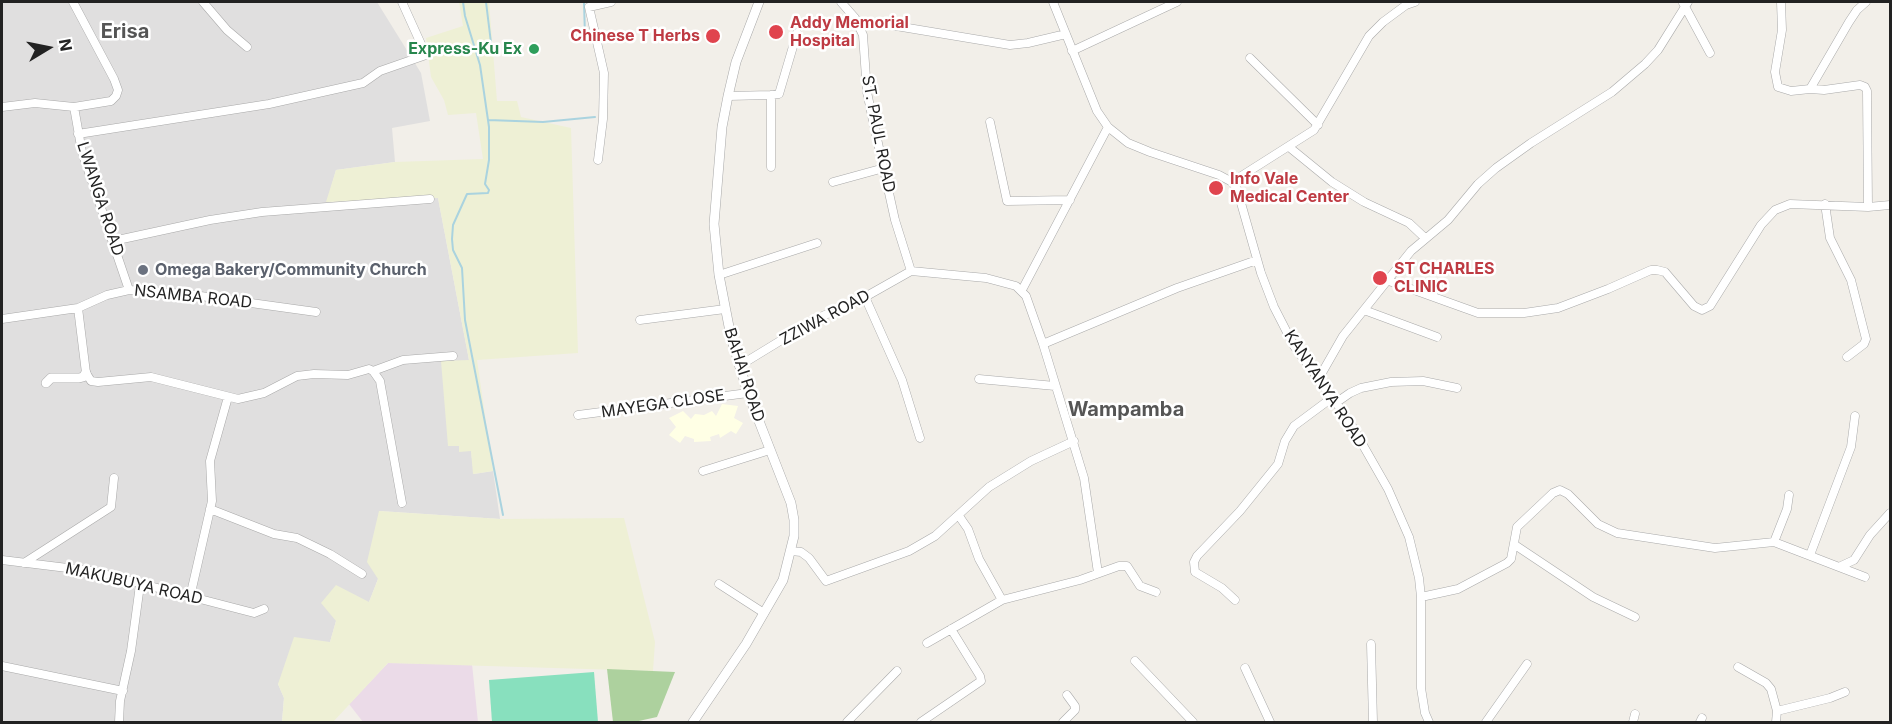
<!DOCTYPE html>
<style>
body{margin:0}
#map{position:relative;width:1892px;height:724px;overflow:hidden;background:#f2efe9;font-family:Inter,sans-serif}
canvas{display:block}
.frame{position:absolute;inset:0;border:3px solid #222;pointer-events:none}
.north{position:absolute;left:18px;top:18px;width:60px;height:60px;-webkit-text-stroke:4px #fff;paint-order:stroke;rotate:80deg;font-size:16px;font-weight:700;line-height:24px;text-align:center;color:#222}
.north::after{content:'';display:block;margin:auto;width:21px;height:27px;background:#222;clip-path:polygon(50% 0,100% 100%,50% 72%,0 100%)}
</style>
<div id="map">
<canvas width="1892" height="724"></canvas>
<div class="frame"></div>
<div class="north">N</div>
</div>
<script>
const ctx = document.querySelector('canvas').getContext('2d');
ctx.lineJoin = 'round';
function fill(path, color) { ctx.fillStyle = color; ctx.fill(path, 'evenodd'); }
const shape = rows => new Path2D(rows.map(r => 'M' + r).join(''));
function trace(path, color, width, dash) { ctx.strokeStyle = color; ctx.lineWidth = width; ctx.lineCap = dash ? 'butt' : 'round'; ctx.setLineDash(dash || []); ctx.stroke(path); }
function write(font, color, halo, rows, align = 'center') {
  ctx.font = font + ' Inter,sans-serif'; ctx.lineWidth = 5; ctx.setLineDash([]); ctx.textBaseline = 'middle'; ctx.strokeStyle = halo; ctx.fillStyle = color; for (const [text, x, y, turn = 0] of rows) {
    ctx.save(); ctx.translate(x, y); ctx.rotate((+turn || 0) * Math.PI / 180); ctx.textAlign = isNaN(turn) ? turn : align; if (halo) ctx.strokeText(text, 0, 0); ctx.fillText(text, 0, 0); ctx.restore();
  }
}
const residential = shape([
 [2,2,377,2,421,73,430,121,392,128,395,162,336,170,327,202,438,198,469,360,448,446,459,446,459,451,471,451,474,474,493,471,500,519,379,511,378,579,369,602,336,621,330,642,278,684,284,698,282,722,2,722]
]);
const industrial = shape([
 [388,663,472,664,478,722,363,722,349,704]
]);
const education = shape([
 [722,404,738,406,734,418,743,423,736,434,731,431,720,438,719,434,710,437,711,441,694,442,694,439,685,436,680,443,669,435,676,427,669,418,683,411,691,419,695,414,704,415,712,411,716,416]
]);
const farmland = shape([
 [459,2,489,2,497,101,517,101,521,117,571,128,578,353,477,360,493,471,473,474,471,451,459,452,459,446,448,446,441,361,469,360,438,198,326,202,336,170,395,162,483,159,476,113,448,115,444,100,431,77,426,38,463,26],
 [379,511,500,519,624,518,655,642,653,671,388,663,333,722,282,722,284,698,278,684,294,637,330,642,336,621,321,603,336,585,369,602,378,579,367,562]
]);
const forest = shape([
 [607,669,675,672,657,717,634,722,613,722]
]);
const pitch = shape([
 [594,672,598,722,492,722,489,680]
]);
const stream = shape([
 [463,2,465,16,480,65,489,127,489,160,485,184,489,190,488,193,467,194,453,225,452,239,453,250,462,268,465,320,503,515],
 [486,2,492,51],
 [584,2,585,36],
 [488,120,543,122,595,117]
]);
const minor = shape([
 [203,2,227,30,247,47],
 [841,2,855,18,863,35,867,92,872,116,895,220,911,271],
 [1053,2,1097,111,1108,127,1128,143,1150,152,1219,175,1232,182,1237,189,1261,273,1274,307,1294,346,1348,419,1388,489,1409,537,1419,578,1421,597,1421,688,1425,713,1429,722],
 [1781,2,1782,30,1775,72,1778,87,1791,91,1810,89,1824,90,1860,85,1865,87,1867,91,1868,207],
 [1683,3,1710,53],
 [857,21,890,25,1010,45,1028,43,1066,34],
 [1072,51,1177,2],
 [1250,58,1318,125],
 [1810,89,1849,22,1857,10,1866,2],
 [771,95,779,94,797,33],
 [728,96,771,95,771,167],
 [2,107,35,103,74,107,111,101,116,96,118,90,114,79,73,2],
 [74,107,82,152,129,290],
 [990,122,1007,201,1070,200],
 [78,134,269,104,363,83,380,71,426,55,402,2],
 [1289,147,1332,182,1364,202,1409,223,1425,238],
 [598,160,603,119,604,73,589,7,611,2],
 [833,182,884,168],
 [1232,182,1314,130,1369,36,1383,22,1406,5,1415,2],
 [1825,204,1830,238,1851,280,1866,339,1864,344,1847,357],
 [113,241,210,220,262,212,430,199],
 [911,271,986,278,1016,286,1026,296,1043,344,1084,478,1098,573],
 [719,275,817,243],
 [1389,281,1478,313,1524,313,1558,308,1608,289,1651,270,1657,270,1665,272,1694,306,1702,310,1710,306,1761,225,1775,210,1790,204,1868,207,1890,205],
 [1022,290,1108,127],
 [865,297,902,380,920,438],
 [78,308,86,373,91,381,98,382,151,377,238,399,264,393,297,376,314,374,348,375,369,369,373,371,403,360,453,356],
 [1364,310,1437,337],
 [2,319,78,308,107,295,129,290,186,294,316,312],
 [640,320,725,309],
 [1043,344,1177,288,1257,260],
 [739,366,816,319,865,297,911,271],
 [373,371,380,381,402,503],
 [1319,378,1343,336,1411,251,1448,220,1478,184,1496,168,1531,143,1612,92,1645,64,1658,50,1688,2],
 [979,379,1055,386],
 [1337,402,1350,393,1361,388,1391,382,1423,381,1457,388],
 [578,415,748,393],
 [703,471,770,450],
 [210,509,274,534,297,538,330,554,362,574],
 [959,516,968,529,979,559,1002,600],
 [1774,542,1787,509,1789,495],
 [1515,545,1593,597,1635,617],
 [791,551,801,552,809,558,826,581,909,551,935,536,989,487,1031,461,1074,441],
 [1810,555,1851,447,1855,416],
 [2,560,92,571,254,613,264,609],
 [24,563,111,507,114,478],
 [1841,566,1854,560,1870,535,1890,513],
 [719,584,764,613],
 [190,597,212,501,210,461,228,397],
 [1421,597,1458,589,1507,563,1511,559,1517,527,1553,493,1560,490,1568,494,1598,524,1617,533,1715,548,1774,542,1865,577],
 [1235,600,1222,588,1195,572,1194,562,1197,556,1240,511,1278,464,1285,441,1294,426,1333,397],
 [927,643,1002,600,1080,580,1119,566,1127,566,1140,586,1156,592],
 [1371,644,1373,722],
 [1135,661,1193,722],
 [2,666,123,691],
 [1738,667,1766,683,1771,689,1777,711,1776,722],
 [1245,668,1270,722],
 [1777,711,1830,698,1845,692],
 [119,722,120,701,131,651,140,585],
 [847,722,897,671],
 [921,722,981,681,980,676,951,629],
 [1063,722,1075,710,1075,706,1067,695],
 [1486,722,1527,664],
 [1633,722,1635,714],
 [1700,722,1702,718]
]);
const tertiary = shape([
 [46,383,51,378,79,378,83,377,86,373],
 [693,722,746,644,783,580,794,536,794,520,791,503,748,393,731,337,719,275,714,224,722,127,728,96,736,62,759,2]
]);
const markers = [
 [776,32,8,"#e0444e"],
 [713,36,8,"#e0444e"],
 [534,49,6,"#2e9e5b"],
 [1216,188,8,"#e0444e"],
 [143,270,6,"#6b7280"],
 [1380,278,8,"#e0444e"]
];
const healthNames = [
 ["Addy Memorial",790,23],
 ["Hospital",790,41],
 ["Chinese T Herbs",700,36,"right"],
 ["Info Vale",1230,179],
 ["Medical Center",1230,197],
 ["ST CHARLES",1394,269],
 ["CLINIC",1394,287]
];
const leisureNames = [
 ["Express-Ku Ex",522,49]
];
const streetNames = [
 ["ST. PAUL ROAD",878,134,79],
 ["LWANGA ROAD",100,199,72],
 ["NSAMBA ROAD",193,297,6],
 ["ZZIWA ROAD",825,318,-28],
 ["BAHAI ROAD",744,375,72],
 ["KANYANYA ROAD",1325,389,57],
 ["MAYEGA CLOSE",663,404,-8],
 ["MAKUBUYA ROAD",134,584,13]
];
const worshipNames = [
 ["Omega Bakery/Community Church",155,270]
];
const quarterNames = [
 ["Erisa",125,32],
 ["Wampamba",1126,410]
];
fill(residential, '#e0dfdf');
fill(industrial, '#ebdbe8');
fill(education, '#ffffe5');
fill(farmland, '#eef0d5');
fill(forest, '#add19e');
fill(pitch, '#88e0be');
trace(stream, '#aad3df', 2);
trace(minor, '#a9a9a9', 9);
trace(tertiary, '#a9a9a9', 10);
trace(minor, '#fff', 8);
trace(tertiary, '#fff', 9);
for (const [x, y, r, color] of markers) { const dot = new Path2D(); dot.arc(x, y, r, 0, 2 * Math.PI); ctx.fillStyle = color; ctx.fill(dot); trace(dot, '#fff', 2); }
write('bold 16px', '#be3a42', '#fff', healthNames, 'left');
write('bold 16px', '#27864d', '#fff', leisureNames, 'right');
write('16px', '#222', '#fff', streetNames);
write('bold 16px', '#5b616d', '#fff', worshipNames, 'left');
write('bold 20px', '#555', '#fff', quarterNames);
</script>
